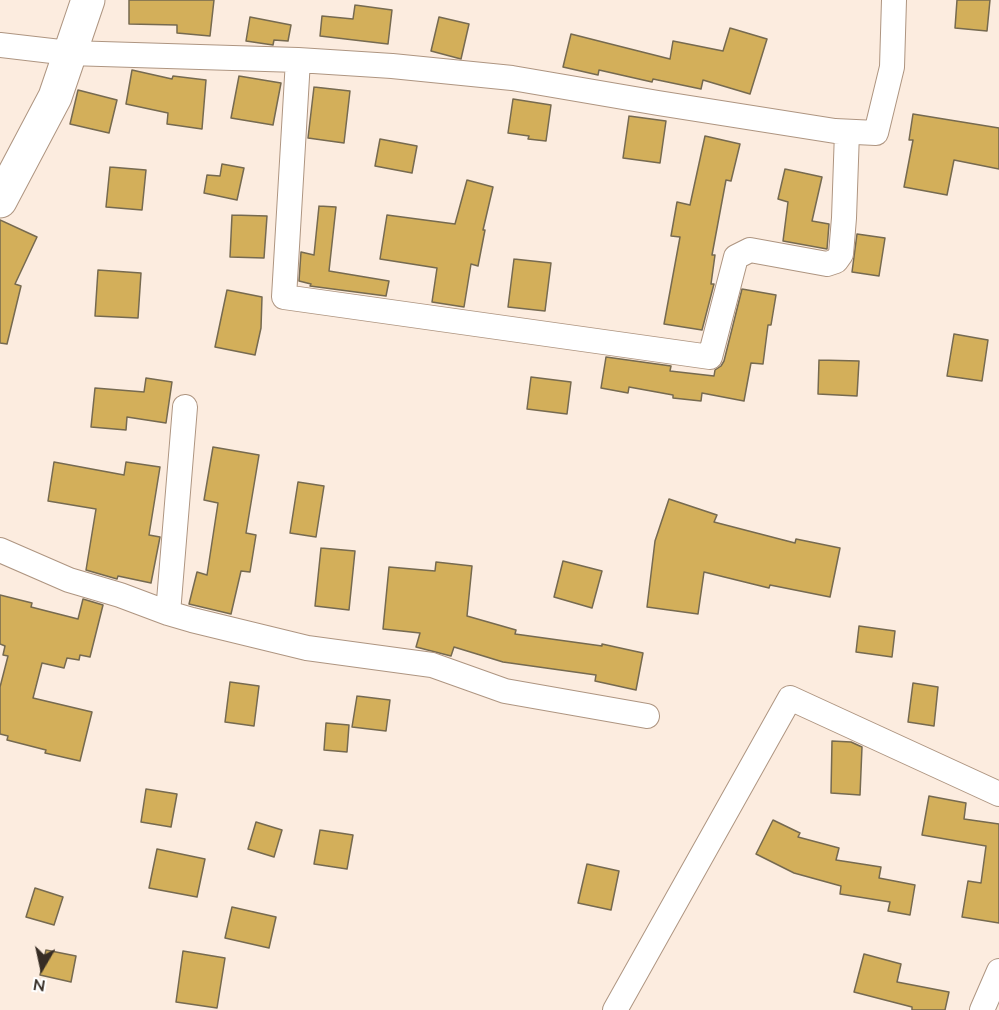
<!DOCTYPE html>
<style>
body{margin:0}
#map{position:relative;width:999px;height:1010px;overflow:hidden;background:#fcecdf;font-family:Mulish,sans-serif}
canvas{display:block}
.north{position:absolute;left:12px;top:938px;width:60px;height:60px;-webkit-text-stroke:4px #fff;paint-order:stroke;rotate:189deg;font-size:16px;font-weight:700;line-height:24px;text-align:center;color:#362c24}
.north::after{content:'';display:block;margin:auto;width:21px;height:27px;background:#362c24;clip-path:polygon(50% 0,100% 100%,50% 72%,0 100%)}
</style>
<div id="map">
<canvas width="999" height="1010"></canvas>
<div class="north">N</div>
</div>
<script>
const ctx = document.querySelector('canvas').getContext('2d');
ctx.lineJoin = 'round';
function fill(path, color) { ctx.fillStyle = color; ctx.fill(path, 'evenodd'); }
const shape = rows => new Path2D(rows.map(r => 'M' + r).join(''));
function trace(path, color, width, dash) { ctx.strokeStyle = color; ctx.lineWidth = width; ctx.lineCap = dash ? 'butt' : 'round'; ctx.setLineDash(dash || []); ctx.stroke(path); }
const building = shape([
 [129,0,214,0,210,36,177,33,177,25,129,24,129,0],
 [957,0,990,0,987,31,955,28,957,0],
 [355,5,392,10,388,44,320,36,322,16,353,19,355,5],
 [250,17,291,25,288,41,274,40,273,45,246,41,250,17],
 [439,17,469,24,461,59,431,51,439,17],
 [730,28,767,39,750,94,703,80,701,89,653,79,652,82,599,70,598,75,563,67,571,34,670,59,673,41,723,51,730,28],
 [132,70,172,79,173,76,206,80,202,129,167,124,168,113,126,104,132,70],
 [239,76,281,83,273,125,231,118,239,76],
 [314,87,350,91,344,143,308,138,314,87],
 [78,90,117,100,109,133,70,124,78,90],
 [513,99,551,105,546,141,528,139,529,136,508,133,513,99],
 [913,114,999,128,999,169,954,160,947,195,904,187,913,140,909,140,913,114],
 [629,116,666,121,660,163,623,158,629,116],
 [705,136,740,144,731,181,726,180,712,255,715,255,711,284,714,284,702,330,664,324,680,237,671,236,677,202,690,205,705,136],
 [380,139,417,146,412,173,375,166,380,139],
 [222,164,244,168,237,200,204,193,207,175,220,176,222,164],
 [110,167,146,170,142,210,106,207,110,167],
 [785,169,822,177,812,221,829,224,827,249,783,241,788,202,778,199,785,169],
 [467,180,493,187,483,230,485,230,478,266,471,264,464,307,432,302,437,268,380,259,387,215,455,224,467,180],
 [319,206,336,207,329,271,389,281,386,296,310,286,311,284,299,281,301,252,314,255,319,206],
 [232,215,267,216,264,258,230,257,232,215],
 [0,220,37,237,15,284,21,286,7,344,0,343,0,220],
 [857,234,885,238,879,276,852,272,857,234],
 [514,259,551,263,545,311,508,307,514,259],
 [98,270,141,273,138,318,95,316,98,270],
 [742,289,776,295,771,325,768,325,763,364,751,363,744,401,702,393,701,401,673,398,673,395,629,387,628,393,601,388,606,357,671,366,670,371,714,376,715,370,721,366,724,361,742,289],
 [227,290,262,297,261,328,255,355,215,347,227,290],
 [954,334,988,340,982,381,947,376,954,334],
 [819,360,859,361,857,396,818,394,819,360],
 [531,377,571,382,567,414,527,409,531,377],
 [146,378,172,382,166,423,127,417,126,430,91,427,95,388,144,392,146,378],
 [213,447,259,455,246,533,256,535,250,572,241,571,231,614,189,604,197,572,207,575,218,503,204,500,213,447],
 [54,462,124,475,126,462,160,467,149,535,160,537,151,583,118,576,117,579,86,570,96,509,48,501,54,462],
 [298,482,324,486,316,537,290,533,298,482],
 [669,499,717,515,714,522,795,543,796,539,840,548,830,597,770,585,769,588,704,572,698,614,647,607,655,541,669,499],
 [321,548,355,551,349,610,315,606,321,548],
 [563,561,602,571,592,608,554,597,563,561],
 [436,562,472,566,467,616,516,630,515,634,602,646,602,644,643,653,636,690,595,681,596,675,503,662,454,647,451,656,416,647,420,633,383,629,389,567,435,571,436,562],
 [0,595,32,603,31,607,78,619,83,599,103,605,90,657,80,655,79,660,67,658,64,668,42,663,33,698,92,712,80,761,45,753,46,750,7,740,8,736,0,734,0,687,8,656,3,655,5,646,0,644,0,595],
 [859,626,895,631,892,657,856,652,859,626],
 [230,682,259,686,254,726,225,722,230,682],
 [913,683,938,687,934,726,908,722,913,683],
 [357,696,390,700,386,731,352,727,357,696],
 [326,723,349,725,347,752,324,750,326,723],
 [832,741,851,742,862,747,860,795,831,793,832,741],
 [146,789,177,794,171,827,141,822,146,789],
 [929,796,966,803,964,819,999,824,999,923,962,917,968,881,981,883,986,846,922,835,929,796],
 [773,820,800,833,798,837,839,848,836,860,881,867,879,878,915,885,910,915,888,911,890,902,840,894,841,886,794,873,756,854,773,820],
 [256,822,282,830,274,857,248,849,256,822],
 [320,830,353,835,347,869,314,864,320,830],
 [157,849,205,859,197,897,149,888,157,849],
 [587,864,619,871,611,910,578,903,587,864],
 [35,888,63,897,54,925,26,917,35,888],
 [232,907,276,917,269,948,225,938,232,907],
 [46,950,76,956,71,982,40,975,46,950],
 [183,951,225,958,217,1008,176,1002,183,951],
 [864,954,901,964,897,982,949,992,945,1010,912,1010,912,1007,854,992,864,954]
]);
const street = shape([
 [0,45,69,53,298,60,392,66,512,78,658,103,835,131,876,133,892,67,894,0],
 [298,60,284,297,710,357,736,257,750,250,827,264,836,261,841,254,844,218,847,132],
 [0,550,69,580,120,595,168,613,192,620,307,648,432,665,505,691,647,716],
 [168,613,185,407],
 [615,1010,790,698,999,794],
 [982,1010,999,971]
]);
const secondary = shape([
 [0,201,55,97,88,0]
]);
fill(building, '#d3af5a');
trace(building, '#766a50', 1.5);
trace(street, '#ae9581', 26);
trace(secondary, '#ae9581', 35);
trace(street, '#fff', 24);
trace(secondary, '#fff', 33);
</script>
